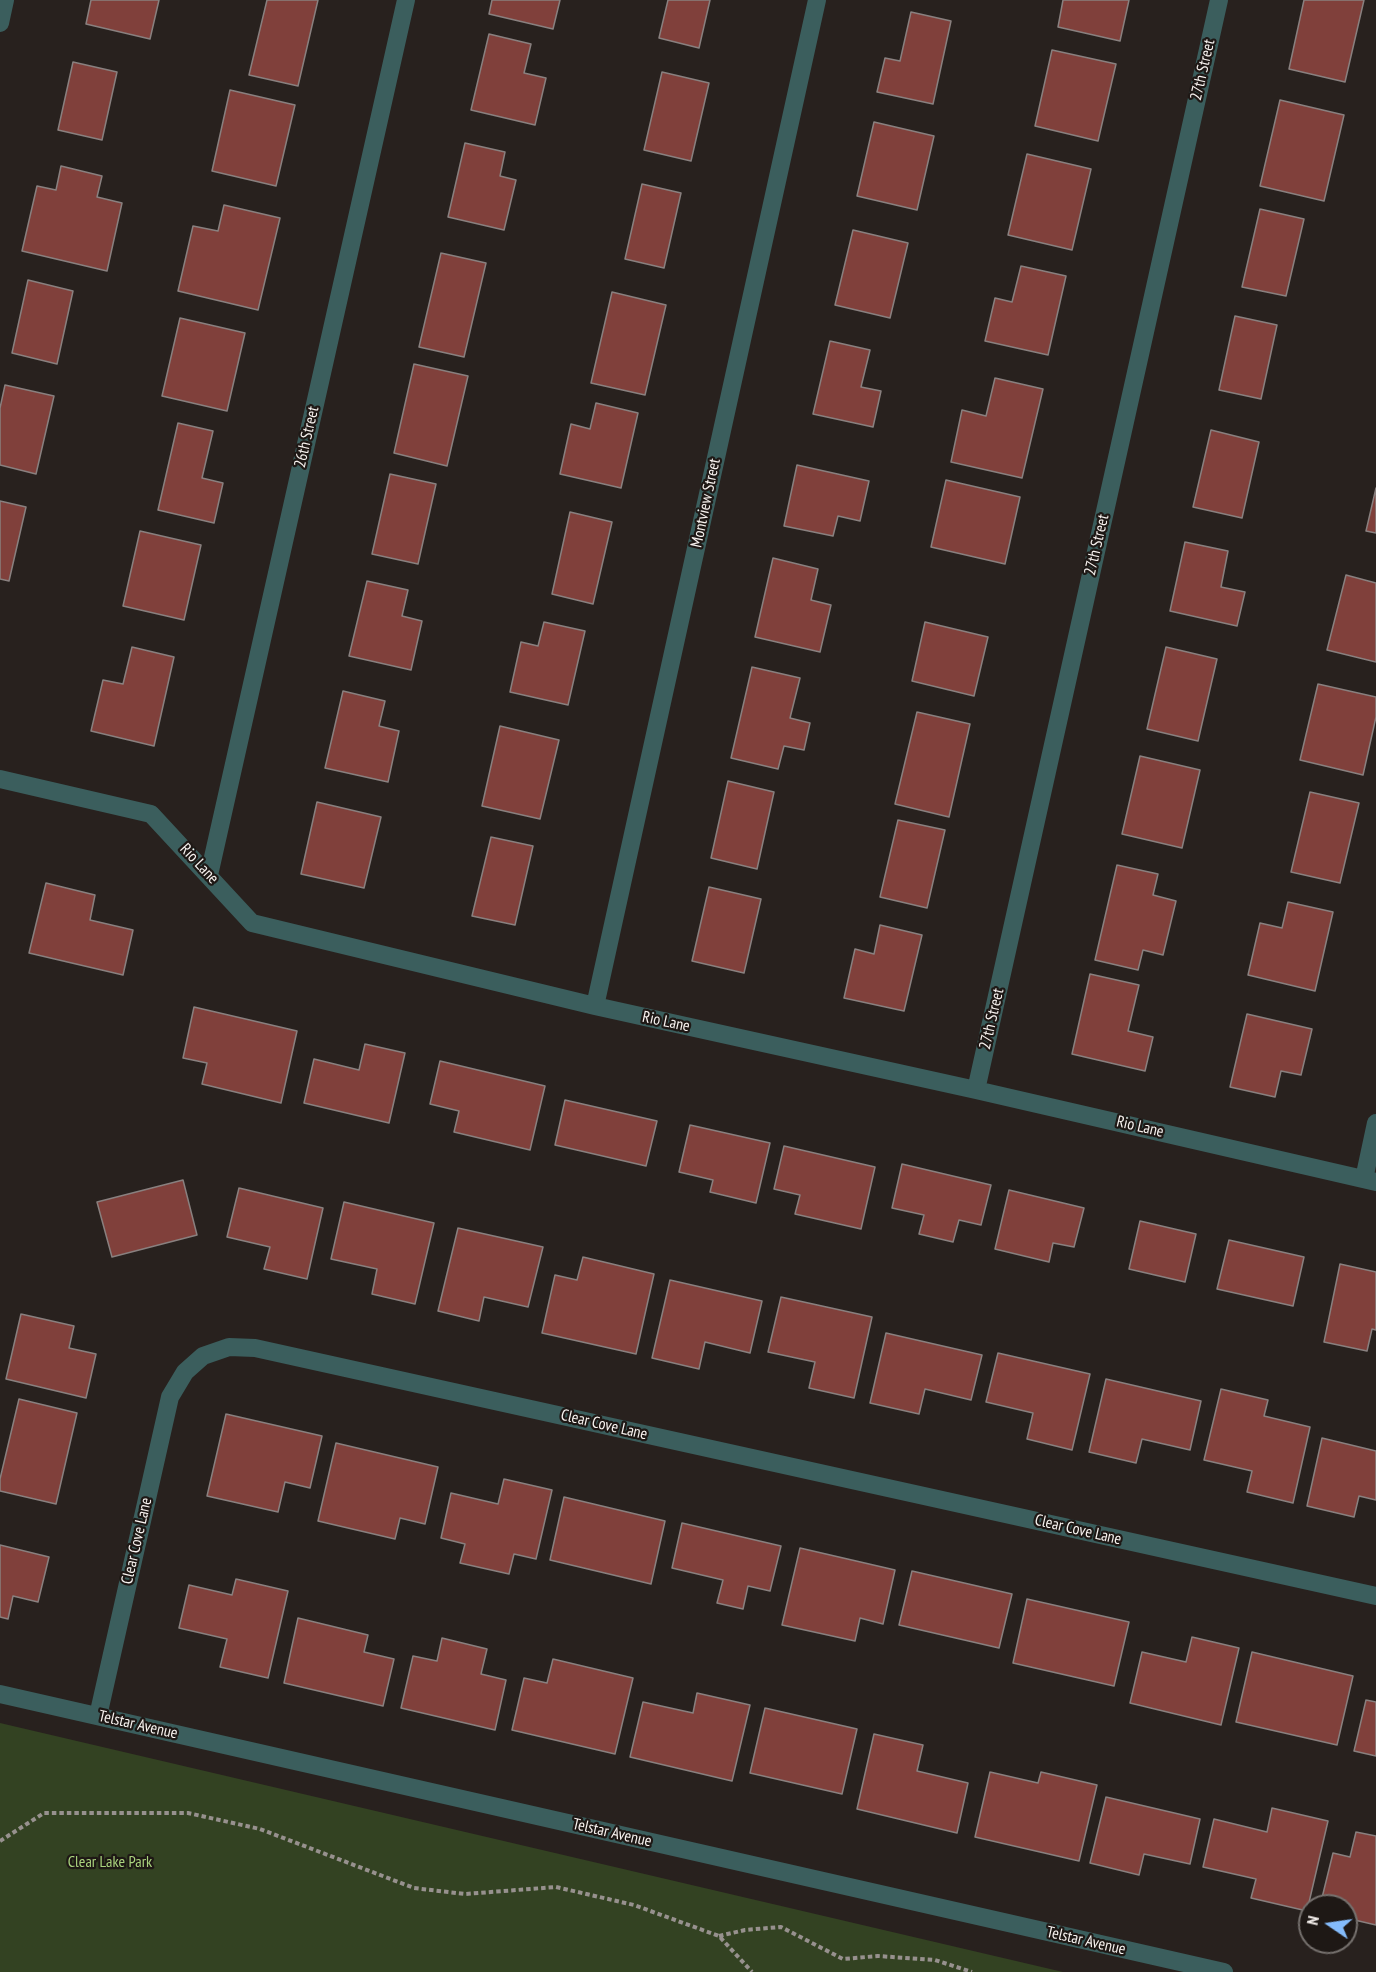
<!DOCTYPE html>
<style>
body{margin:0}
#map{position:relative;width:1376px;height:1972px;overflow:hidden;background:#28211e;font-family:"PT Sans Narrow",sans-serif}
canvas{display:block}
.north{position:absolute;left:1298px;top:1894px;width:60px;height:60px;box-sizing:border-box;background:#1e1815;border:2px solid #75706d;border-radius:50%;rotate:283deg;font-size:16px;font-weight:700;line-height:24px;text-align:center;color:#f8f3f0}
.north::after{content:'';display:block;margin:auto;width:21px;height:27px;background:#84bbfb;clip-path:polygon(50% 0,100% 100%,50% 72%,0 100%)}
</style>
<div id="map">
<canvas width="1376" height="1972"></canvas>
<div class="north">N</div>
</div>
<script>
const ctx = document.querySelector('canvas').getContext('2d');
ctx.lineJoin = 'round';
function fill(path, color) { ctx.fillStyle = color; ctx.fill(path, 'evenodd'); }
const shape = rows => new Path2D(rows.map(r => 'M' + r).join(''));
function trace(path, color, width, dash) { ctx.strokeStyle = color; ctx.lineWidth = width; ctx.lineCap = dash ? 'butt' : 'round'; ctx.setLineDash(dash || []); ctx.stroke(path); }
function write(font, color, halo, rows, align = 'center') {
  ctx.font = font + ' "PT Sans Narrow",sans-serif'; ctx.lineWidth = 4.5; ctx.setLineDash([]); ctx.textBaseline = 'middle'; ctx.strokeStyle = halo; ctx.fillStyle = color; for (const [text, x, y, turn = 0] of rows) {
    ctx.save(); ctx.translate(x, y); ctx.rotate((+turn || 0) * Math.PI / 180); ctx.textAlign = isNaN(turn) ? turn : align; if (halo) ctx.strokeText(text, 0, 0); ctx.fillText(text, 0, 0); ctx.restore();
  }
}
const green = shape([
 [0,1723,1063,1972,0,1972]
]);
const building = shape([
 [91,0,159,0,150,39,86,24,91,0],
 [267,0,318,0,298,86,249,75,267,0],
 [492,0,560,0,553,29,489,14,492,0],
 [668,0,710,0,699,48,659,38,668,0],
 [1063,0,1129,0,1120,41,1058,27,1063,0],
 [1304,0,1364,0,1345,82,1289,69,1304,0],
 [911,12,951,21,933,104,877,92,885,58,900,61,911,12],
 [489,34,531,44,524,73,546,78,535,125,471,110,489,34],
 [1052,50,1116,64,1098,141,1035,126,1052,50],
 [73,62,117,72,102,140,58,130,73,62],
 [662,72,709,83,691,161,644,150,662,72],
 [230,90,295,105,276,186,212,171,230,90],
 [1280,100,1344,115,1324,201,1260,186,1280,100],
 [874,122,934,136,917,210,857,196,874,122],
 [465,143,505,152,500,176,516,180,504,230,448,217,465,143],
 [1027,154,1091,169,1072,250,1008,235,1027,154],
 [61,166,102,176,97,197,122,203,107,271,22,251,37,186,56,190,61,166],
 [642,184,681,193,664,268,625,259,642,184],
 [224,205,280,218,258,310,178,291,193,226,218,231,224,205],
 [1260,209,1304,219,1286,296,1242,287,1260,209],
 [853,230,908,243,890,318,835,305,853,230],
 [441,253,486,263,464,357,419,347,441,253],
 [1021,266,1066,276,1048,355,985,341,995,298,1012,302,1021,266],
 [28,280,73,291,57,364,12,353,28,280],
 [612,292,666,305,645,395,591,383,612,292],
 [1235,316,1277,325,1261,399,1219,390,1235,316],
 [180,318,245,333,227,411,162,396,180,318],
 [830,341,870,350,861,387,881,391,873,427,813,414,830,341],
 [414,364,468,376,447,466,394,453,414,364],
 [995,378,1043,389,1022,478,951,462,962,410,986,416,995,378],
 [5,385,54,396,36,474,0,465,0,408,5,385],
 [596,403,638,413,621,488,560,474,571,424,590,429,596,403],
 [178,423,213,431,202,478,223,483,214,523,158,510,178,423],
 [1211,430,1259,442,1242,518,1193,507,1211,430],
 [797,465,869,481,860,521,838,516,833,536,784,526,797,465],
 [390,474,436,484,418,564,372,554,390,474],
 [946,480,1020,497,1005,564,931,547,946,480],
 [1376,488,1376,533,1366,531,1376,488],
 [0,501,26,507,9,581,0,579,0,501],
 [570,512,612,522,593,604,552,594,570,512],
 [140,531,201,545,184,620,123,606,140,531],
 [1185,542,1228,551,1221,587,1245,592,1237,626,1170,611,1185,542],
 [773,558,818,569,811,600,831,605,820,652,755,637,773,558],
 [1346,575,1376,583,1376,662,1327,650,1346,575],
 [367,581,408,590,402,616,422,621,411,670,349,656,367,581],
 [544,622,585,631,568,705,510,692,521,642,538,646,544,622],
 [925,622,988,637,974,696,912,681,925,622],
 [132,647,174,657,154,746,91,731,103,680,123,684,132,647],
 [1166,647,1217,659,1198,741,1147,729,1166,647],
 [752,667,800,678,790,718,810,723,804,750,784,746,778,769,731,758,752,667],
 [1318,684,1376,697,1376,717,1363,775,1300,760,1318,684],
 [343,691,385,701,379,726,399,731,388,782,325,768,343,691],
 [917,712,970,724,949,817,895,804,917,712],
 [500,726,559,740,540,819,482,806,500,726],
 [1140,756,1200,770,1182,848,1122,834,1140,756],
 [728,781,774,792,757,869,711,858,728,781],
 [1310,792,1359,803,1340,883,1291,872,1310,792],
 [317,802,381,817,364,888,301,874,317,802],
 [898,820,945,830,927,908,880,897,898,820],
 [491,837,533,846,515,925,472,916,491,837],
 [1117,865,1158,874,1153,895,1176,901,1163,955,1143,950,1138,970,1095,960,1117,865],
 [46,883,95,895,90,920,133,930,123,975,29,953,46,883],
 [709,887,761,899,744,973,692,961,709,887],
 [1288,902,1333,912,1315,991,1248,975,1260,923,1282,928,1288,902],
 [880,925,922,935,904,1011,844,998,855,949,874,954,880,925],
 [1090,974,1139,985,1128,1031,1153,1037,1145,1071,1072,1054,1090,974],
 [194,1007,297,1031,281,1103,202,1084,207,1063,183,1058,194,1007],
 [1247,1014,1312,1029,1301,1075,1281,1071,1275,1097,1230,1087,1247,1014],
 [365,1044,405,1053,389,1123,304,1103,314,1059,359,1070,365,1044],
 [440,1061,545,1086,530,1150,454,1132,459,1111,430,1104,440,1061],
 [565,1100,657,1121,646,1166,555,1145,565,1100],
 [690,1125,770,1143,756,1203,710,1192,713,1180,679,1172,690,1125],
 [784,1146,875,1167,861,1229,795,1214,800,1195,774,1189,784,1146],
 [902,1164,991,1185,981,1225,959,1220,953,1242,919,1234,924,1215,892,1208,902,1164],
 [183,1180,197,1235,112,1257,97,1202,183,1180],
 [239,1188,323,1208,307,1279,264,1269,270,1247,227,1237,239,1188],
 [1009,1190,1084,1208,1074,1247,1053,1243,1049,1262,995,1249,1009,1190],
 [344,1202,434,1223,415,1304,372,1294,377,1269,331,1259,344,1202],
 [1140,1221,1196,1234,1185,1282,1129,1269,1140,1221],
 [458,1228,543,1247,528,1307,484,1297,479,1321,438,1311,458,1228],
 [1229,1240,1304,1257,1293,1306,1217,1289,1229,1240],
 [583,1257,654,1274,636,1354,542,1333,555,1275,577,1280,583,1257],
 [1340,1264,1376,1272,1376,1330,1372,1329,1367,1351,1324,1342,1340,1264],
 [670,1280,762,1301,750,1353,705,1342,699,1369,652,1358,670,1280],
 [781,1297,872,1317,854,1398,809,1388,815,1362,768,1352,781,1297],
 [21,1314,74,1326,69,1348,96,1354,86,1398,6,1379,21,1314],
 [886,1333,982,1355,971,1400,925,1389,919,1414,870,1403,886,1333],
 [998,1353,1090,1374,1072,1450,1027,1439,1033,1413,986,1402,998,1353],
 [1106,1379,1201,1401,1190,1450,1142,1439,1136,1463,1089,1452,1106,1379],
 [1221,1389,1268,1400,1264,1416,1310,1427,1293,1503,1247,1492,1252,1471,1204,1460,1221,1389],
 [19,1399,77,1413,56,1504,0,1491,0,1479,19,1399],
 [226,1414,322,1436,310,1488,285,1482,278,1512,207,1496,226,1414],
 [1322,1438,1376,1451,1376,1500,1359,1496,1354,1517,1307,1506,1322,1438],
 [336,1443,438,1467,425,1524,400,1518,395,1539,318,1521,336,1443],
 [504,1479,552,1490,536,1559,514,1554,509,1574,460,1563,465,1544,441,1538,451,1493,498,1504,504,1479],
 [564,1497,665,1521,651,1584,550,1560,564,1497],
 [682,1523,781,1546,770,1591,748,1586,743,1609,717,1603,723,1580,672,1568,682,1523],
 [0,1545,49,1557,38,1602,13,1596,8,1619,0,1617,0,1545],
 [800,1548,895,1570,883,1624,860,1618,855,1641,782,1625,800,1548],
 [912,1571,1012,1594,999,1648,899,1625,912,1571],
 [236,1579,288,1591,268,1678,220,1667,227,1639,179,1628,189,1585,232,1595,236,1579],
 [1027,1599,1129,1622,1114,1686,1013,1663,1027,1599],
 [298,1618,368,1635,364,1652,394,1659,383,1706,284,1683,298,1618],
 [1192,1637,1239,1648,1221,1725,1130,1703,1142,1652,1186,1662,1192,1637],
 [442,1638,487,1649,481,1674,506,1680,495,1730,401,1708,413,1656,437,1661,442,1638],
 [1252,1652,1353,1676,1337,1745,1236,1722,1252,1652],
 [553,1659,633,1678,615,1754,512,1730,524,1678,547,1683,553,1659],
 [697,1693,750,1705,732,1781,630,1757,643,1702,693,1713,697,1693],
 [1366,1700,1376,1702,1376,1756,1354,1751,1366,1700],
 [765,1708,857,1729,842,1794,750,1773,765,1708],
 [874,1734,923,1745,917,1771,968,1783,957,1833,857,1809,874,1734],
 [990,1772,1038,1783,1041,1772,1097,1785,1079,1861,975,1837,990,1772],
 [1106,1797,1200,1819,1190,1864,1144,1854,1139,1875,1090,1863,1106,1797],
 [1272,1808,1328,1821,1307,1911,1251,1898,1256,1879,1203,1867,1214,1819,1267,1832,1272,1808],
 [1356,1832,1376,1836,1376,1925,1346,1918,1346,1906,1320,1906,1333,1853,1350,1857,1356,1832]
]);
const path = shape([
 [0,1841,44,1813,188,1813,260,1829,414,1888,465,1894,556,1887,634,1905,719,1936,752,1972],
 [719,1936,745,1930,781,1927,843,1959,878,1956,935,1960,972,1972]
]);
const street = shape([
 [0,23,5,0],
 [0,779,151,814,252,923,595,1006,976,1090,1376,1182],
 [209,875,406,0],
 [595,1006,817,0],
 [976,1090,1219,0],
 [1364,1179,1376,1123],
 [0,1694,1224,1972],
 [98,1716,170,1397,185,1372,203,1356,229,1347,255,1348,1376,1596]
]);
const streetNames = [
 ["27th Street",1203,70,-77],
 ["26th Street",307,437,-77],
 ["Montview Street",706,503,-78],
 ["27th Street",1097,545,-77],
 ["Rio Lane",199,864,47],
 ["27th Street",992,1019,-77],
 ["Rio Lane",666,1022,12],
 ["Rio Lane",1140,1127,13],
 ["Clear Cove Lane",604,1425,13],
 ["Clear Cove Lane",1078,1530,13],
 ["Clear Cove Lane",137,1541,-77],
 ["Telstar Avenue",138,1725,13],
 ["Telstar Avenue",612,1833,13],
 ["Telstar Avenue",1086,1941,13]
];
const parkNames = [
 ["Clear Lake Park",110,1862]
];
fill(green, '#334222');
fill(building, '#80403b');
trace(building, '#89807f', 1.5);
trace(path, '#97918e', 4, [4.5, 3]);
trace(street, '#3b5e5d', 18);
write('16px', '#f8f3f0', '#1e1815', streetNames);
write('16px', '#a9d27d', '#1e1815', parkNames);
</script>
